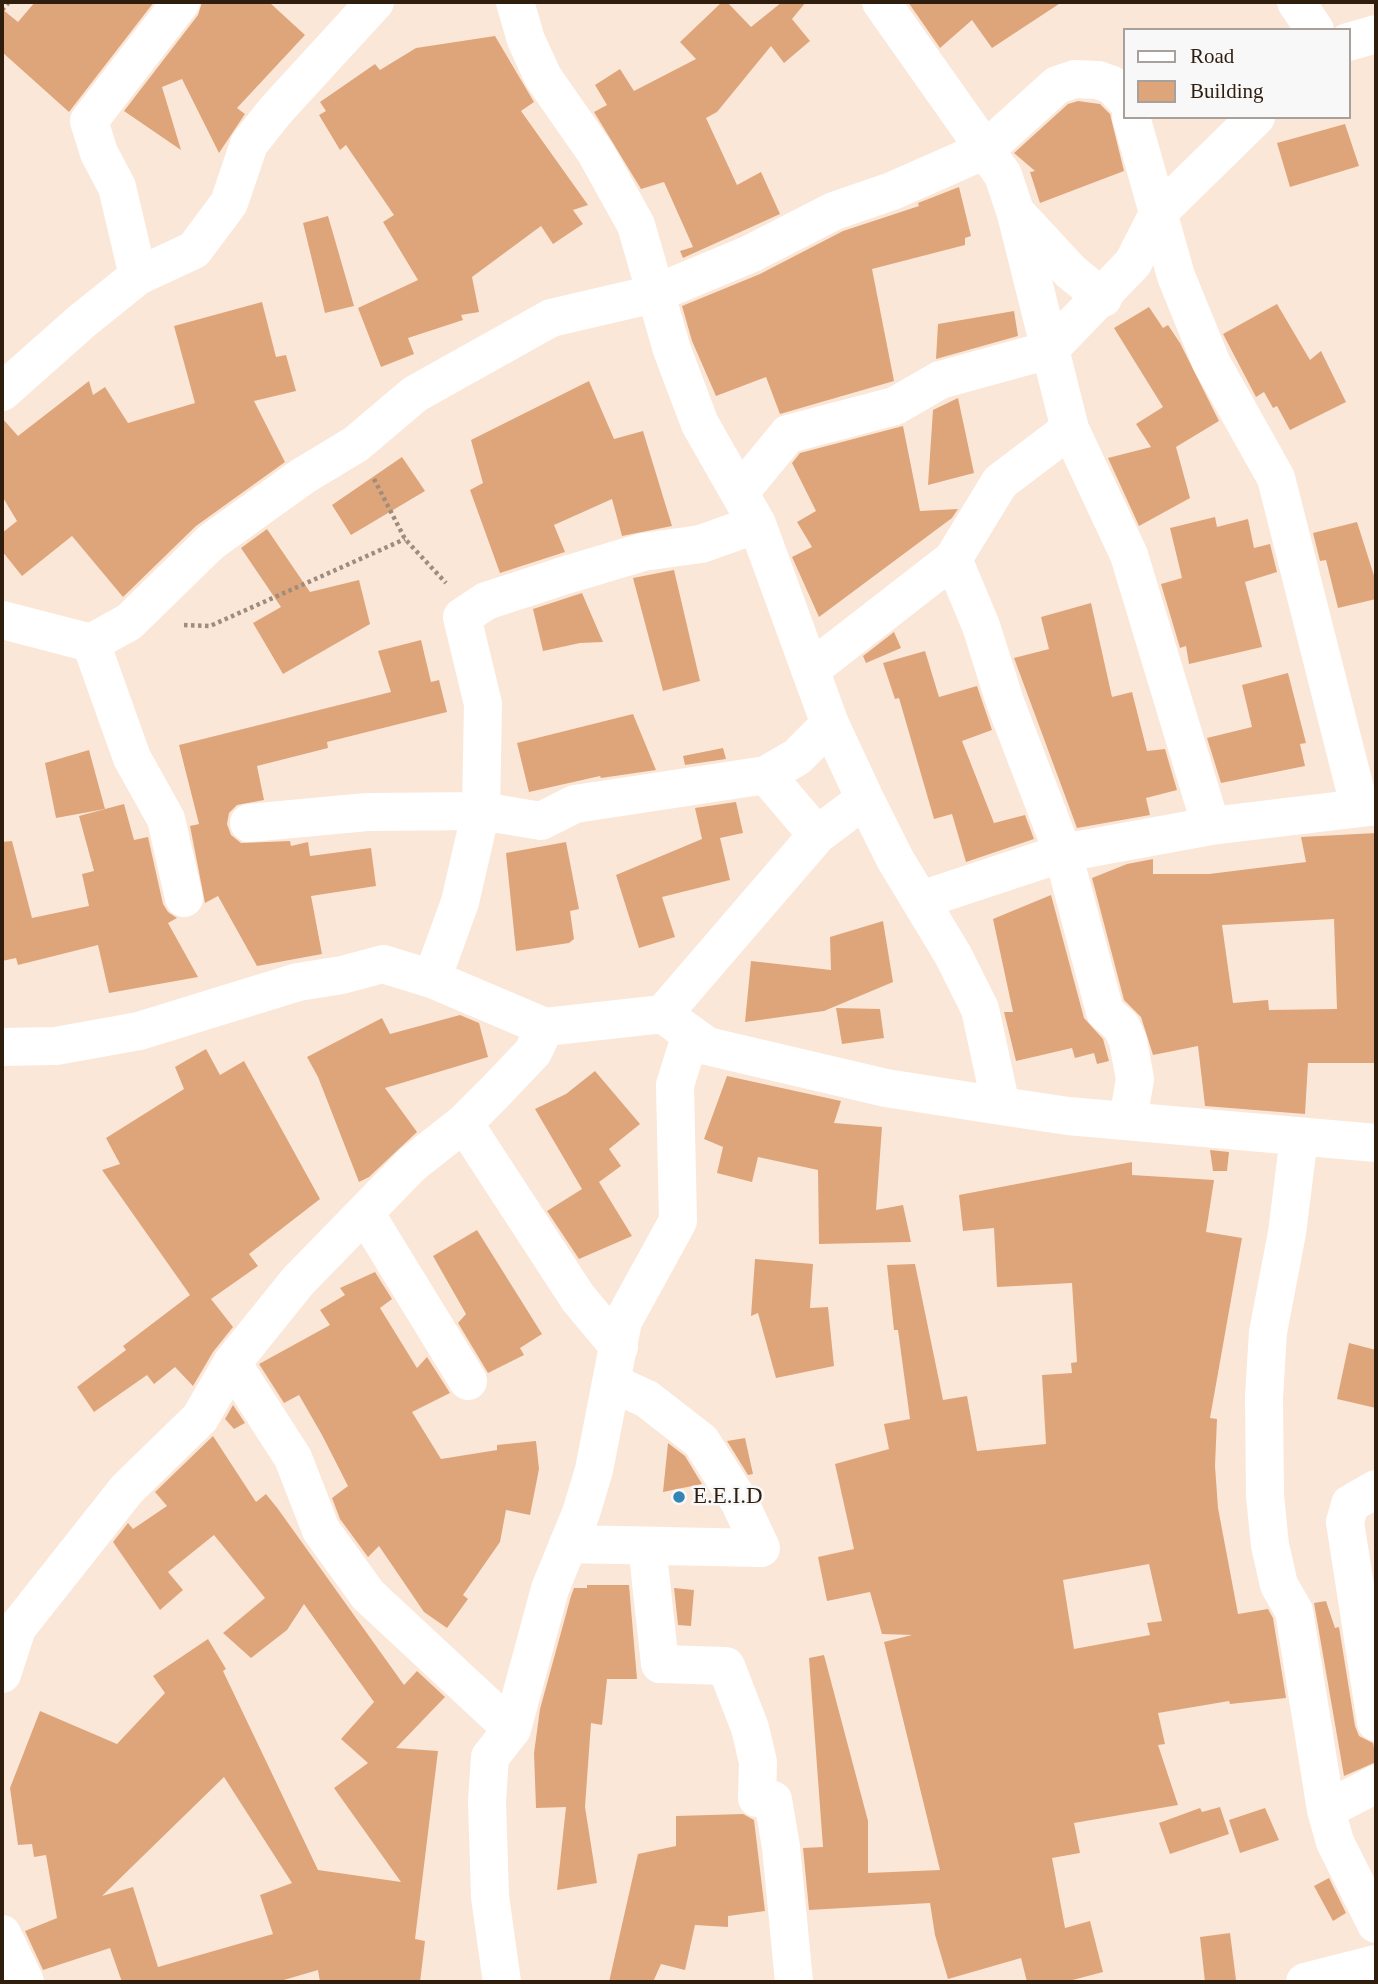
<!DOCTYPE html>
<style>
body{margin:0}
#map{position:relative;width:1378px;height:1984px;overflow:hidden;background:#fbe7d8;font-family:Georgia,serif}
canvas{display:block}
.frame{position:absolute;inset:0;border:4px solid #2f1d0e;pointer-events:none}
.legend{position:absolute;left:1123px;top:28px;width:228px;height:91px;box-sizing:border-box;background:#f8f8f8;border:2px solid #a8a09a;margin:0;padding:9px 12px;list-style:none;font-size:21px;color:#2f1d0e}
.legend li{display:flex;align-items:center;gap:14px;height:35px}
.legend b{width:35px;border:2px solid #a8a09a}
</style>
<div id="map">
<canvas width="1378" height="1984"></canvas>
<div class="frame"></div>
<ul class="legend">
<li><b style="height:9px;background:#fff"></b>Road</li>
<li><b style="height:19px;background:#dfa57a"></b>Building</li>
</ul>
</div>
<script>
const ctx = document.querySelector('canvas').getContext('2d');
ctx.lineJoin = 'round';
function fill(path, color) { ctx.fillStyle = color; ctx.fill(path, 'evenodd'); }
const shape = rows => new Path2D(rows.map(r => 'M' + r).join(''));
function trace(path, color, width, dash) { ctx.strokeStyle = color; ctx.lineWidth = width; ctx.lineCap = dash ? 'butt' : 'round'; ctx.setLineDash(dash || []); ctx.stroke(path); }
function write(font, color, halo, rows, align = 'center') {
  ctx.font = font + ' Georgia,serif'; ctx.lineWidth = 5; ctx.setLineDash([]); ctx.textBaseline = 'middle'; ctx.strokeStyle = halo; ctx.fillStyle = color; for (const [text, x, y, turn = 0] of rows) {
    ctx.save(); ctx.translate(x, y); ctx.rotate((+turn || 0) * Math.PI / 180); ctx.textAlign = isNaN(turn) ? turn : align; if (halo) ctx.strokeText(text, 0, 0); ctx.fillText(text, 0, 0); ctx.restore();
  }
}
const building = shape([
 [35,2,154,2,69,112,2,52,2,9,18,22],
 [202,2,269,2,305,35,237,108,245,114,219,153,182,79,162,87,181,150,124,111,198,15],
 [722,2,727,2,751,27,782,2,806,2,792,19,810,41,784,63,771,46,717,112,706,118,737,185,761,172,780,214,683,258,680,251,693,247,664,182,641,189,594,112,607,105,595,85,620,69,634,91,696,59,680,42],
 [908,2,1062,2,992,48,972,20,940,48],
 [495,36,534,102,521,111,588,205,573,210,583,224,553,244,541,226,472,277,479,312,461,315,463,320,408,338,414,354,381,367,358,308,418,280,383,222,394,215,346,145,340,150,319,115,326,111,320,102,375,64,380,70,416,48],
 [1078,101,1100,104,1110,114,1124,171,1040,203,1030,172,1035,171,1014,153,1068,104],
 [1345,124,1359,166,1290,187,1277,143],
 [959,187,971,236,965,238,965,245,872,269,894,381,780,414,766,377,716,396,692,341,682,306,760,274,843,231,919,206,918,203],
 [328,216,354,306,325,313,303,223],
 [262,302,276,357,286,355,296,391,254,401,285,462,196,526,123,597,72,536,22,576,2,551,2,533,17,521,2,496,2,418,18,436,89,381,93,395,105,387,128,423,195,403,174,326],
 [1277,304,1310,360,1321,351,1346,402,1290,430,1277,406,1273,408,1264,392,1256,397,1223,334],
 [1149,307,1163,328,1168,325,1180,343,1219,421,1176,447,1190,498,1139,526,1108,458,1151,447,1136,424,1163,407,1114,328],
 [1014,311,1018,336,936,359,938,324],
 [589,381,614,439,643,431,672,526,622,536,612,499,554,525,565,552,500,573,470,490,483,483,471,440],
 [958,398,974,473,928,485,933,410],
 [903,426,920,511,958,509,952,518,819,617,792,557,812,547,797,522,816,511,792,463,800,453],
 [402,457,425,491,351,535,332,505],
 [1215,517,1217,527,1248,519,1254,548,1270,544,1277,572,1245,582,1262,647,1189,664,1186,646,1180,648,1161,584,1182,578,1170,528],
 [1357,522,1376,582,1376,599,1338,608,1326,560,1320,561,1313,533],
 [267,529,310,592,359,580,370,624,283,674,253,623,281,607,241,548],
 [674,570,700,681,663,691,633,578],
 [582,593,603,642,580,643,543,651,533,609],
 [1091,603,1112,697,1132,692,1147,751,1165,749,1177,790,1146,798,1150,815,1077,828,1014,658,1049,649,1041,617],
 [894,632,901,648,866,663,863,656],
 [421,640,431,682,439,680,447,712,327,742,328,748,257,766,264,800,237,805,229,813,227,824,231,835,241,843,290,841,291,846,308,842,310,856,371,848,376,886,311,896,322,954,257,966,218,896,205,903,190,826,199,824,179,745,391,692,378,651],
 [925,651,939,697,977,686,992,730,962,741,994,823,1025,815,1034,839,966,862,952,814,934,819,899,698,895,699,883,663],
 [1288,673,1306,743,1300,744,1305,766,1221,783,1207,738,1252,727,1242,685],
 [633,714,656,770,601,778,600,776,529,792,517,743],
 [723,748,726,759,685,765,683,756],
 [89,750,105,809,56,818,45,763],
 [736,802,743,833,720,838,730,880,662,897,675,937,639,948,616,875,702,839,695,808],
 [124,804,134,840,148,837,163,904,168,912,177,918,168,923,198,977,109,993,98,945,18,965,16,958,2,961,2,842,12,841,32,918,89,906,82,874,94,871,79,816],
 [1376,833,1376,1063,1308,1063,1305,1114,1205,1106,1198,1046,1153,1055,1141,1017,1124,1000,1092,878,1127,864,1153,859,1153,874,1209,874,1306,862,1301,837],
 [1334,919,1337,1009,1269,1010,1268,1000,1233,1003,1222,925],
 [566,842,579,909,570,911,574,939,569,943,516,951,506,853],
 [1051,895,1084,1018,1103,1039,1109,1061,1097,1064,1094,1053,1075,1058,1072,1048,1016,1061,1004,1012,1013,1012,993,919],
 [883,921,893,982,824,1011,745,1022,751,961,831,970,830,937],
 [836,1008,880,1009,884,1038,842,1044],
 [460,1015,479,1023,488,1057,385,1088,417,1132,369,1177,359,1182,318,1077,307,1057,382,1018,390,1034],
 [206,1049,220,1075,244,1061,320,1199,249,1254,258,1266,211,1299,233,1327,213,1352,193,1386,175,1367,154,1384,147,1375,94,1412,77,1387,126,1350,123,1346,190,1295,102,1170,120,1164,106,1138,184,1089,175,1067],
 [595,1071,640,1124,609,1149,621,1166,599,1182,632,1236,579,1259,547,1211,582,1189,535,1109,566,1094],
 [727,1076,841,1101,834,1123,882,1127,876,1210,903,1205,911,1242,819,1244,818,1170,758,1157,752,1182,717,1173,723,1147,704,1139],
 [1210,1150,1229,1152,1227,1171,1213,1171],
 [1132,1162,1132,1175,1214,1180,1206,1232,1242,1238,1210,1418,1217,1419,1215,1466,1218,1508,1238,1614,1268,1609,1273,1618,1286,1698,1230,1704,1229,1701,1158,1713,1165,1744,1158,1745,1178,1805,1074,1823,1080,1853,1052,1858,1065,1928,1090,1921,1103,1972,1065,1982,1027,1982,1021,1958,948,1979,935,1935,930,1903,809,1910,803,1848,823,1847,809,1658,824,1655,868,1821,868,1873,940,1870,884,1642,912,1635,882,1634,870,1592,827,1601,818,1557,854,1549,835,1464,889,1449,884,1424,910,1419,898,1330,894,1330,887,1265,915,1264,943,1400,967,1396,977,1451,1046,1444,1042,1375,1072,1373,1071,1363,1077,1362,1072,1283,997,1287,994,1228,963,1231,959,1195],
 [1149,1564,1162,1621,1147,1623,1150,1635,1074,1649,1063,1580],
 [477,1230,542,1334,520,1348,524,1355,488,1373,458,1323,466,1314,433,1256],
 [755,1259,813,1264,810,1308,828,1307,834,1366,776,1378,758,1313,751,1316],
 [375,1272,392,1299,380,1308,417,1368,427,1357,450,1393,412,1412,441,1459,497,1450,497,1445,536,1441,539,1469,530,1515,506,1510,500,1542,463,1595,468,1599,447,1628,424,1612,379,1546,368,1557,340,1519,332,1498,348,1486,322,1435,299,1395,284,1403,259,1364,330,1325,320,1310,345,1295,340,1288],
 [1349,1343,1376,1350,1376,1408,1337,1399],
 [233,1405,245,1423,234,1429,225,1419],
 [213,1436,256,1502,266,1494,278,1509,404,1685,417,1671,445,1697,396,1748,438,1751,415,1939,425,1941,420,1982,320,1982,318,1970,277,1982,122,1982,110,1948,43,1970,25,1931,57,1918,46,1855,34,1857,32,1844,18,1845,10,1788,40,1711,117,1744,165,1693,153,1676,208,1639,226,1669,223,1671,318,1870,401,1882,334,1788,368,1763,341,1739,374,1702,304,1604,287,1630,251,1658,223,1633,265,1598,214,1535,168,1572,183,1590,160,1610,113,1542,128,1523,133,1529,167,1506,155,1492],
 [224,1777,292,1883,260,1895,273,1934,158,1967,133,1887,102,1896],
 [745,1438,753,1474,748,1475,727,1441],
 [668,1443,685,1456,702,1484,663,1492],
 [587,1585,629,1585,637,1679,607,1679,602,1725,591,1723,585,1807,597,1883,557,1890,566,1807,536,1808,534,1753,540,1709,571,1596,574,1588,587,1588],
 [674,1588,694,1590,691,1626,678,1625],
 [1326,1601,1335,1628,1339,1627,1355,1726,1359,1736,1373,1743,1376,1758,1376,1762,1344,1776,1314,1603],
 [1220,1807,1229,1834,1170,1854,1159,1823,1200,1808,1202,1812],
 [1265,1808,1279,1840,1240,1853,1229,1820],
 [743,1814,754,1820,765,1911,728,1916,728,1927,695,1925,685,1970,661,1964,653,1982,609,1982,638,1854,676,1846,676,1816],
 [1329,1878,1346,1913,1333,1921,1314,1886],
 [1230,1933,1236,1980,1205,1982,1200,1937]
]);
const path = shape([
 [2,10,9,2],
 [374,479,405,539,446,583],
 [184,625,210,626,405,539]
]);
const minor = shape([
 [515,2,526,40,543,77,596,153,636,225,672,350,700,424,757,524,830,724,865,799],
 [881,2,1003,175,1016,214,1070,429,1129,555,1211,826],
 [1296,2,1315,30],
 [1348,42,1376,34],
 [1131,117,1176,276,1211,362,1276,478,1359,805],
 [1019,216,1071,272,1103,298],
 [138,276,117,187,99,153,89,121,181,2],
 [2,392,82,321,138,276,194,250,229,203,249,144,276,110,375,2],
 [741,491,788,434,895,406,940,380,1049,350,1133,263,1159,212,1256,117],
 [2,620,91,643,129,622,211,542,303,476,356,444,415,394,551,318,654,294,750,254,834,211,892,191,985,150,1057,85,1075,79,1098,80,1112,85,1124,98],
 [91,643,132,758,166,819,184,898],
 [810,670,953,559,1000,482,1070,429],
 [766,775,817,835],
 [249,823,367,812,481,811,541,821,575,804,766,775,797,757,830,724],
 [921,900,1063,853,1005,702,981,626,953,559],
 [432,979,460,902,481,811,483,704,462,617,486,601,566,575,643,552,701,544,757,524],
 [671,1020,707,1046,886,1088,1001,1106],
 [2,1047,56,1046,139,1031,298,982,342,975,383,964,432,979,545,1027],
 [1128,1120,1135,1079,1128,1041,1121,1026,1105,1012,1063,853,1211,826,1376,806],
 [464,1123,578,1298,619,1347],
 [1299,1137,1287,1233,1268,1332,1264,1397,1265,1496,1270,1545,1279,1585,1294,1611,1326,1810,1335,1842,1376,1924],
 [365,1213,468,1381],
 [232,1363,293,1458,321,1530,368,1595,512,1729],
 [1376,1489,1350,1504,1345,1522,1376,1722],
 [568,1544,761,1548,739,1501,701,1441,647,1399,612,1383],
 [647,1546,660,1664,726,1666,750,1728,758,1762,757,1798,773,1800,781,1847,794,1982],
 [2,1674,17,1628,127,1489,200,1418,232,1363,298,1281,412,1164,464,1123,494,1093,533,1052,545,1027,663,1014,817,835,865,799,895,859,953,955,980,1009,1001,1106,1068,1116,1376,1143],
 [1326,1810,1376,1784],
 [2,1934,25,1982],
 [502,1982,490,1897,487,1801,490,1757,512,1729,550,1589,581,1513,594,1470,623,1321,678,1221,675,1085,691,1034],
 [1305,1982,1376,1964]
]);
const markers = [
 [679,1497,7,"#3285b5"]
];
const poiNames = [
 ["E.E.I.D",693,1497]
];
fill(building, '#dfa57a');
trace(path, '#9f8c7d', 4.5, [3.5, 3.5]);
trace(minor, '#fff', 38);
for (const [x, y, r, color] of markers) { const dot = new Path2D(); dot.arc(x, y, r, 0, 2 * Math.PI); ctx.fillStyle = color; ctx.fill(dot); trace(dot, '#f8f8f8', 2.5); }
write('23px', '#2f1d0e', '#f8f8f8', poiNames, 'left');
</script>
